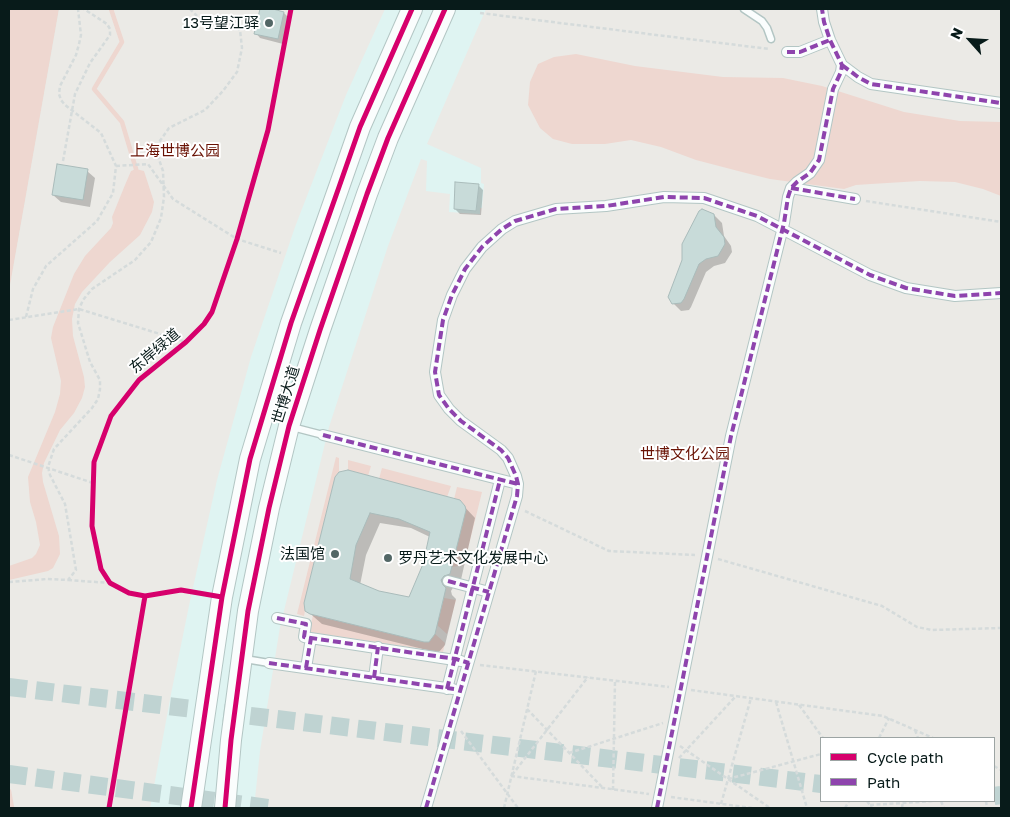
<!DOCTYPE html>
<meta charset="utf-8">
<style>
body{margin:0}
#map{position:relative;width:1010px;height:817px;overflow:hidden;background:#dff4f2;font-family:"Golos Text",sans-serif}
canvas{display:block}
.frame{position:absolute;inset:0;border:10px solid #081b1a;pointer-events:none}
.legend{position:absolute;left:820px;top:737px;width:175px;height:65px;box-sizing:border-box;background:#fff;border:1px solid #9ca4a3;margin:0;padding:6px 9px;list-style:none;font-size:15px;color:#081b1a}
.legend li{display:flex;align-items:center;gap:10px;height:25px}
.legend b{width:25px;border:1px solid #9ca4a3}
.north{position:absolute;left:945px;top:15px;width:50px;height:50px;-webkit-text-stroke:4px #fff;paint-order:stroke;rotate:296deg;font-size:14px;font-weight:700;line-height:20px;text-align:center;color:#081b1a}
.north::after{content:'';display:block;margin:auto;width:18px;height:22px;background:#081b1a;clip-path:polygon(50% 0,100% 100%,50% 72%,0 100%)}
</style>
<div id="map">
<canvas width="1010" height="817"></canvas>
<div class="frame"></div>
<ul class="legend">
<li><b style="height:6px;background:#d6006c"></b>Cycle path</li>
<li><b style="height:6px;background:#8e44ad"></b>Path</li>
</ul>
<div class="north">N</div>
</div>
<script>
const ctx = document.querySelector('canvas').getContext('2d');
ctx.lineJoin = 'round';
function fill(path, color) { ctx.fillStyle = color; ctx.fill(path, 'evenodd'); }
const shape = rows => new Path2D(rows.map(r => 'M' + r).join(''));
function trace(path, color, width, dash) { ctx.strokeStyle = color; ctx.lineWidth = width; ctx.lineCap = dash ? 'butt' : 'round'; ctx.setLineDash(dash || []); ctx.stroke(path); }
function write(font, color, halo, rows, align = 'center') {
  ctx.font = font + ' "Golos Text","Noto Sans SC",sans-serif'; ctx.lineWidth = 4; ctx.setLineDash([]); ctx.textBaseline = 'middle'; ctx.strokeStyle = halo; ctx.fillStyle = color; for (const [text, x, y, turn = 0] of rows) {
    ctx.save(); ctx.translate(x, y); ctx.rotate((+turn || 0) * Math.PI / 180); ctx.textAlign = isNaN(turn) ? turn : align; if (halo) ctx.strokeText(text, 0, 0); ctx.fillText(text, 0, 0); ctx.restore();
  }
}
const green = shape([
 [59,9,385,9,346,95,295,227,251,357,217,480,190,601,171,694,150,808,9,808,9,291],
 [486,9,1001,9,1001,808,254,808,260,751,280,627,329,427,388,246,421,159,427,161,426,191,450,194,449,212,480,214,480,208,482,208,484,184,481,183,481,168,427,144],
 [821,738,994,738,994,801,821,801]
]);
const water = shape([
 [9,9,59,9,9,291],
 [576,54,635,66,723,77,783,78,822,86,904,112,960,121,1001,122,1001,196,983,189,955,182,920,181,871,184,856,185,844,189,770,179,742,172,696,160,661,147,631,140,605,144,572,144,553,139,540,128,528,105,530,82,538,64,554,57],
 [136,169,144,171,154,202,152,212,140,235,110,262,82,292,75,304,72,319,73,336,84,377,85,387,82,398,74,413,60,430,44,463,42,473,43,482,59,536,60,554,53,568,48,571,9,580,9,566,32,558,36,554,40,545,36,522,30,502,28,477,55,412,60,394,61,381,51,338,53,327,74,274,85,256,111,228,113,223,112,217,125,185,131,171],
 [336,457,339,458,339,472,335,477,304,603,305,611,304,616,297,614],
 [348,460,371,466,368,476,348,470],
 [382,468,451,486,447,497,379,479],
 [457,487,482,492,464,565,452,567,466,510,465,506,460,500,454,499],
 [444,598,456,600,447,634,437,625],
 [313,615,424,642,429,642,435,634,445,643,443,652,309,632]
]);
const shadow = shape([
 [261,9,284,13,289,18,283,44,260,38,256,33],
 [87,171,95,178,90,207,61,202,53,195],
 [478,185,483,190,481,215,460,214,455,209],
 [703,210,714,215,722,223,724,236,731,246,732,252,725,263,714,266,706,272,691,307,689,310,681,311,673,303],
 [336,478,459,501,475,518,460,584,454,586,451,591,452,595,456,599,445,645,439,652,435,652,322,624,306,610],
 [380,523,411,528,430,537,424,564,410,599,379,592,360,585,366,555]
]);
const stream = shape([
 [111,9,122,42,94,89,122,122,136,169,136,175],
 [9,791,12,808]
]);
const building = shape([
 [260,9,273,9,284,12,278,39,254,34,260,9],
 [57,164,88,169,83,200,52,195,57,164],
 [455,182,479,184,476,211,454,209,455,182],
 [702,209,714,214,716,227,724,237,725,244,718,256,706,259,699,264,684,299,681,303,672,304,668,297,682,260,682,244,699,211,702,209],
 [348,470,460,500,465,506,466,510,450,574,444,576,441,580,443,585,446,588,435,634,429,642,424,642,310,614,305,611,304,603,335,477,339,472,348,470],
 [370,513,399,519,430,532,423,564,409,597,379,591,350,579,356,545,370,513]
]);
const secondaryTunnel = shape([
 [9,687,821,784],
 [9,774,269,808],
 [994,796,1001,795]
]);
const path = shape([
 [480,13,769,49],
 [63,161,75,94,90,63,110,35,110,29,107,24,84,9],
 [116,166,148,164,173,199,237,239,281,253],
 [866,201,1001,222],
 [26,317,33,289,46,266,97,221,113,193,116,166,101,133,65,105,61,100,59,94,60,86,76,55,79,44,81,35,78,9],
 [9,320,79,309,186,342],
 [9,455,93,483],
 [525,511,609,551,695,555],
 [718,559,882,606,917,627,932,630,1001,628],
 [68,580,110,583],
 [9,582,47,579,68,580,76,570,65,504,50,475,48,467,54,449,92,408,98,399,100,389,100,380,90,362,78,323,79,309,83,300,92,289,135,260,151,242,161,218,164,197,163,171,155,148,169,128,205,110,223,91,237,72,242,48,240,30,221,19,197,16,190,9],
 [480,665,669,687],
 [691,690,883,716,933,738],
 [776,702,807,808],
 [799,705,823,738],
 [527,709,602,787],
 [915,730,918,738],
 [461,731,518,808],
 [879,738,889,718],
 [680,746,770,808],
 [569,753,663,723],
 [679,758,736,696],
 [994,766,1001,770],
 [512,775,588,677],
 [511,776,649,794],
 [728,779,821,754],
 [613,790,615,681],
 [671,797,752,808],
 [867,801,872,808],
 [941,801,944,808],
 [986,801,987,808],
 [721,804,751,698],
 [870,805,934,801],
 [504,808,536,671],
 [845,808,849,801],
 [902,808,903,801]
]);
const service = shape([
 [744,9,762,21,767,28,771,39],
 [292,427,323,435],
 [245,659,269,663]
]);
const pedestrian = shape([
 [787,52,800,52,830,40],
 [842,65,858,77,871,84,1001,103],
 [791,188,855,199],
 [323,435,518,484],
 [448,581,489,592],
 [277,618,306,624,304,637,461,661],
 [269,663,453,689],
 [306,668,311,638],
 [374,678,378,647],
 [447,689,500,480],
 [426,808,517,496,518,484,516,476,508,458,501,450,461,421,449,409,439,395,435,372,443,320,452,295,465,269,482,247,502,229,515,221,556,209,606,206,664,197,704,198,757,216,870,275,906,288,955,296,1001,293],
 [657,808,731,436,784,223,788,197,791,188,797,182,810,173,819,160,833,89,841,72,842,65,830,40,824,22,822,9]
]);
const primary = shape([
 [191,808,222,597,250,459,291,323,339,187,360,127,412,9],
 [225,808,231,740,248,611,269,508,289,426,320,330,367,194,388,138,445,9]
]);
const quiet = shape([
 [787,52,800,52,830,40],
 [842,65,858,77,871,84,1001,103],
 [791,188,855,199],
 [323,435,518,484],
 [448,581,489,592],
 [277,618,306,624,304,637,456,659,469,663],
 [269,663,454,689],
 [306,668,311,638],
 [374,678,378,647],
 [447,689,500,480],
 [426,808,517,496,518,484,516,476,508,458,501,450,461,421,449,409,439,395,435,372,443,320,452,295,465,269,482,247,502,229,515,221,556,209,606,206,664,197,704,198,757,216,870,275,906,288,955,296,1001,293],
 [657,808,731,436,784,223,788,197,791,188,797,182,810,173,819,160,833,89,841,72,842,65,830,40,824,22,822,9]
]);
const cycleway = shape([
 [222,597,181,590,145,596,129,593,110,583,101,569,92,526,94,462,111,416,139,380,186,342,204,324,212,312,237,239,268,130,291,9],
 [109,808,145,596],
 [191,808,222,597,250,459,291,323,339,187,360,127,412,9],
 [225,808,231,740,248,611,269,508,289,426,320,330,367,194,388,138,445,9]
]);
const markers = [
 [269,23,5,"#536766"],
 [335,554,5,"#536766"],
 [388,558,5,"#536766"]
];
const poiNames = [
 ["13号望江驿",259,23],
 ["法国馆",325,554],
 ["罗丹艺术文化发展中心",398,558,"left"]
];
const parkNames = [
 ["上海世博公园",175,151],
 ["世博文化公园",685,454]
];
const streetNames = [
 ["东岸绿道",155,351,-40],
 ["世博大道",286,395,-73]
];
fill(green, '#ebeae6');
fill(water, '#eed7d0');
fill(shadow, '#0003');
trace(stream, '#eed7d0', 4.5);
fill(building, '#c8dbd9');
trace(building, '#aabcbb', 1);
trace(secondaryTunnel, '#bfd3d2', 18, [18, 9]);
trace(service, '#b3c6c4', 9);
trace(pedestrian, '#b3c6c4', 12);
trace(primary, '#b3c6c4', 22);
trace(path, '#d5dbdb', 2.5, [4, 2.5]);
trace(service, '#fafdfd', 6);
trace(pedestrian, '#fafdfd', 10);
trace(primary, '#fafdfd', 20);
trace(quiet, '#8e44ad', 4, [8, 4]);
trace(cycleway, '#d6006c', 5);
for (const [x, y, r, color] of markers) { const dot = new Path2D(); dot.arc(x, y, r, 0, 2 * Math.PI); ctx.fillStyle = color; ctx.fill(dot); trace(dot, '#fff', 2); }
write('15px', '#081b1a', '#fff', poiNames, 'right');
write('15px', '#6a1305', '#fff', parkNames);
write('15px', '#081b1a', '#fff', streetNames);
</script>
